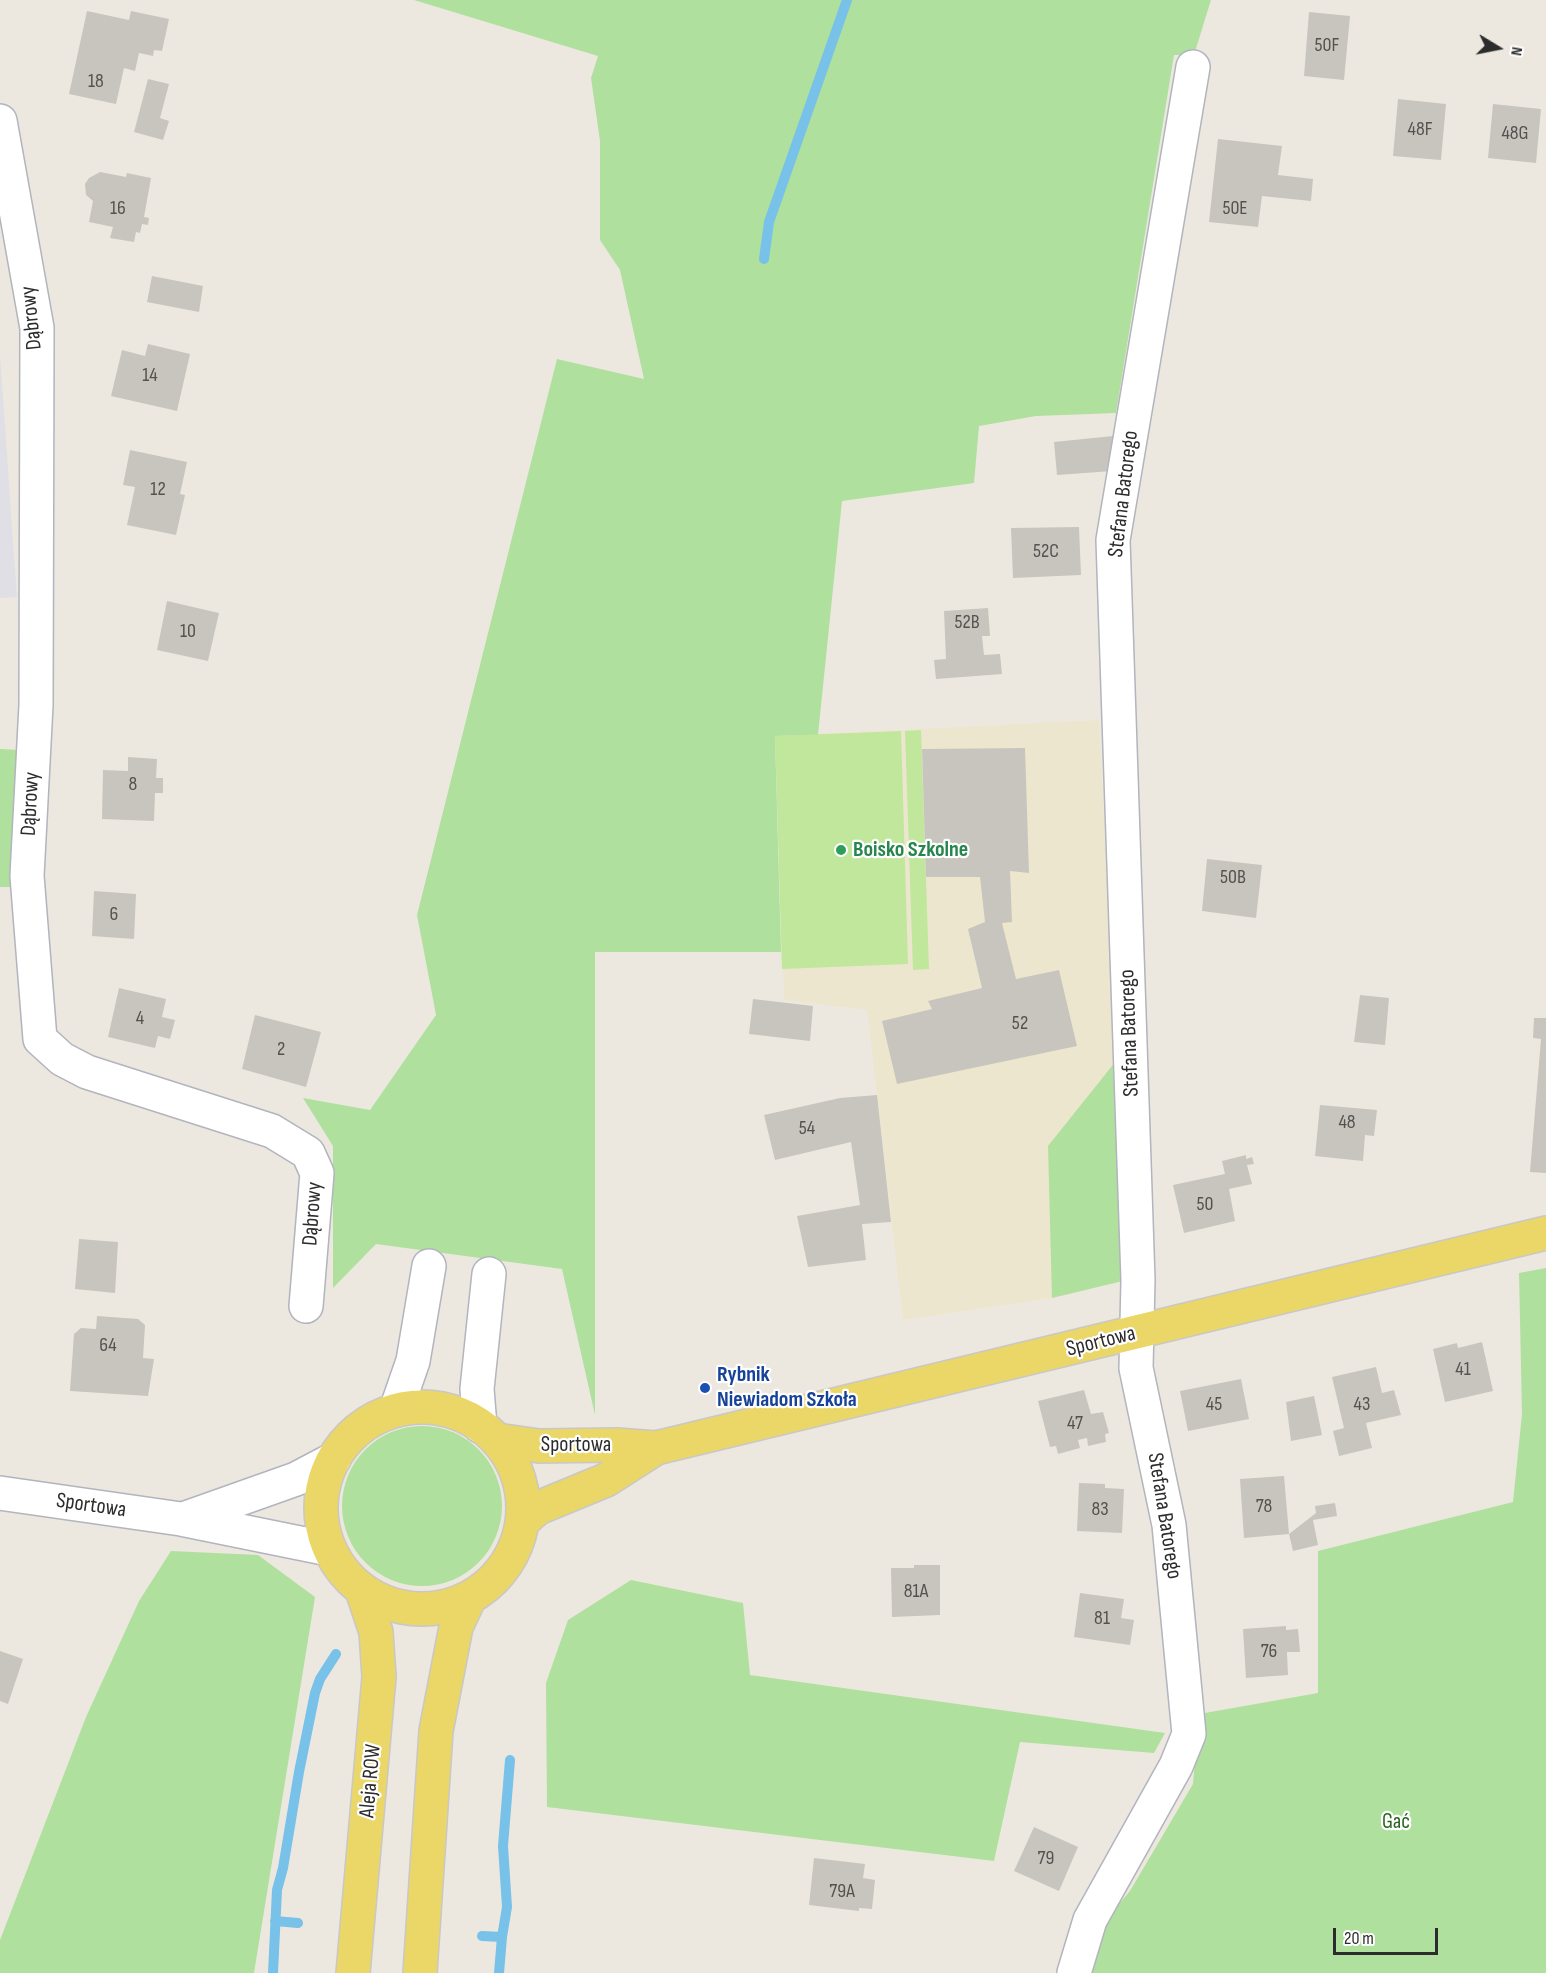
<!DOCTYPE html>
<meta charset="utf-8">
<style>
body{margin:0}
#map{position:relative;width:1546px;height:1973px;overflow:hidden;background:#ede8df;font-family:"Sofia Sans Condensed",sans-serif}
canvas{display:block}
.north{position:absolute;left:1468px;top:18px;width:60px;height:60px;-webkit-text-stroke:4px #fff;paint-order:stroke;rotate:100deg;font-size:16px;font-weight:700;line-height:24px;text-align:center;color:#2c2c2c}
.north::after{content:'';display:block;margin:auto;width:21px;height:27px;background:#2c2c2c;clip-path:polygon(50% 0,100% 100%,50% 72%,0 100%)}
.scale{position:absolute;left:1333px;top:1928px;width:105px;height:27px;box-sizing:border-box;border:3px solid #2c2c2c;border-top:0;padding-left:8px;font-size:18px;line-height:21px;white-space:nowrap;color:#2c2c2c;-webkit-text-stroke:4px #fff;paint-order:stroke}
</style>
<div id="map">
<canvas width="1546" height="1973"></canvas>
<div class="north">N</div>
<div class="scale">20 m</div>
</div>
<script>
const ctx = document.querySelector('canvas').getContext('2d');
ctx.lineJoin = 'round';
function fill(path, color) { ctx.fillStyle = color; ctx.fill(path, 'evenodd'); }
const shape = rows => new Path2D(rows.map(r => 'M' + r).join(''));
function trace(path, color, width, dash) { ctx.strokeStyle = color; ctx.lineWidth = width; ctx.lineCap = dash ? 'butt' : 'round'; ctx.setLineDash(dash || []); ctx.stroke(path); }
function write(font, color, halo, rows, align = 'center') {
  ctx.font = font + ' "Sofia Sans Condensed",sans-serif'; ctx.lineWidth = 4.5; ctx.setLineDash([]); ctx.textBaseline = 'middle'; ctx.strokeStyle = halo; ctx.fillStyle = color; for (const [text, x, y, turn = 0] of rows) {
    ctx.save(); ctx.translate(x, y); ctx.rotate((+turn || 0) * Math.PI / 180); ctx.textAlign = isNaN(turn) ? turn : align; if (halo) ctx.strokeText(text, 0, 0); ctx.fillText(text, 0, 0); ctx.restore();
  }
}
const industrial = shape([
 [0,354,17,597,0,598]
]);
const education = shape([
 [1099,720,1127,1280,1052,1298,903,1320,867,1010,784,1000,775,736]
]);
const green = shape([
 [414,0,1211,0,1194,55,1174,55,1116,413,1036,416,979,426,974,483,842,501,818,735,775,736,781,952,595,952,595,1415,562,1269,376,1244,333,1288,333,1146,303,1098,370,1110,436,1015,417,915,557,359,644,379,620,270,600,240,600,141,591,78,598,56],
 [0,749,21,750,16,887,0,887],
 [1116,1061,1127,1280,1052,1298,1048,1146],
 [1546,1268,1546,1973,1087,1973,1106,1919,1130,1891,1193,1784,1199,1714,1318,1693,1318,1551,1513,1502,1522,1414,1519,1273],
 '342 1506a80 80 0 1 1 160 0a80 80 0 1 1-160 0Z',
 [171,1551,258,1555,315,1597,254,1973,0,1973,0,1940,86,1717,139,1601],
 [631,1580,743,1603,750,1675,1165,1733,1154,1753,1020,1742,994,1861,547,1807,546,1683,568,1620]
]);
const pitch = shape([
 [921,730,929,969,913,970,905,731],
 [901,731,908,964,782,969,775,736]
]);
const stream = shape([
 [764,259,769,222,847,0],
 [275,1921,298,1923],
 [482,1936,502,1937,499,1973],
 [502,1937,507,1907,503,1846,510,1760],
 [273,1973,277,1890,283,1868,299,1772,315,1693,320,1679,336,1654]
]);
const building = shape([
 [87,11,129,20,131,11,169,19,162,51,154,50,153,56,139,53,135,71,124,68,116,104,69,94],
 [1309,12,1350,16,1344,80,1304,76],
 [148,79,169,84,160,118,169,121,163,140,134,132],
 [1398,99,1446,104,1441,160,1393,156],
 [1493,104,1541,109,1536,163,1488,158],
 [1218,139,1282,146,1278,175,1313,179,1311,201,1262,196,1258,227,1209,222],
 [100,172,126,177,127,173,151,178,144,217,149,218,148,225,142,224,140,233,136,232,134,242,110,238,113,227,89,222,93,201,86,195,85,184,89,178],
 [152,276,203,286,199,312,147,302],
 [148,344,190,354,177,411,111,396,122,350,145,356],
 [1113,436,1112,471,1057,475,1054,442],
 [130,450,187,462,180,494,185,495,176,535,127,525,135,487,123,485],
 [1079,527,1081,575,1013,578,1011,528],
 [167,601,219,613,208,661,157,650],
 [988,608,990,636,982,636,984,655,1000,654,1002,674,936,679,934,660,946,659,944,611],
 [1025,748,1029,873,1010,871,1012,922,1002,923,1016,979,1059,970,1077,1046,897,1084,882,1021,932,1009,928,1001,982,988,968,929,985,922,980,877,926,877,922,749],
 [128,757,157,759,156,778,163,778,163,793,155,793,154,821,102,819,103,770,128,771],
 [1207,859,1262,865,1256,918,1202,911],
 [94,891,136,894,134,939,92,936],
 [119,988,166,999,162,1017,175,1020,170,1039,158,1036,155,1048,108,1037],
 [1360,995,1389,998,1385,1045,1354,1042],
 [753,999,813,1006,810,1041,749,1034],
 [255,1015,321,1032,306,1087,242,1069],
 [1534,1018,1546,1018,1546,1173,1530,1172,1541,1039,1533,1038],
 [877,1095,891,1222,862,1224,866,1260,808,1267,797,1216,860,1205,851,1142,775,1160,764,1115,840,1098],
 [1320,1105,1377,1110,1374,1136,1365,1135,1363,1161,1315,1156],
 [1246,1155,1246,1159,1252,1157,1254,1164,1247,1165,1252,1184,1229,1189,1235,1221,1184,1233,1173,1185,1225,1174,1222,1161],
 [79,1239,118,1242,115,1293,75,1289],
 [97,1316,138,1319,145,1325,143,1358,154,1359,148,1396,70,1391,74,1334,81,1328,96,1329],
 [1482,1342,1493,1391,1445,1402,1433,1349,1457,1343,1458,1348],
 [1376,1367,1382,1393,1394,1390,1401,1415,1366,1423,1372,1448,1339,1456,1333,1431,1344,1428,1332,1377],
 [1241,1379,1249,1419,1188,1431,1180,1391],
 [1084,1390,1091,1414,1103,1412,1109,1433,1105,1434,1106,1442,1088,1446,1087,1438,1078,1440,1080,1448,1058,1454,1056,1446,1050,1447,1038,1401],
 [1314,1396,1322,1435,1291,1441,1286,1402],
 [1284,1476,1289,1534,1244,1538,1240,1479],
 [1079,1483,1105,1484,1105,1488,1124,1489,1122,1533,1077,1531],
 [1335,1503,1337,1516,1313,1520,1318,1545,1293,1551,1289,1534,1316,1513,1315,1506],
 [914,1565,940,1565,940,1615,892,1617,891,1568,914,1568],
 [1080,1593,1124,1599,1121,1618,1134,1620,1130,1645,1074,1637],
 [1286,1626,1286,1630,1298,1629,1300,1652,1287,1652,1288,1675,1246,1678,1243,1629],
 [0,1651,23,1659,8,1704,0,1701],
 [1034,1827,1078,1847,1059,1891,1014,1871],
 [814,1858,865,1864,863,1878,875,1880,872,1909,859,1908,859,1911,809,1905]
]);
const minor = shape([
 [0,121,37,328,36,705,27,876,40,1039,62,1059,87,1072,272,1131,308,1153,317,1173,306,1306],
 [396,1410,413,1361,429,1266],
 [480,1426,477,1389,489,1274],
 [0,1493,181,1519,329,1549],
 [186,1518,296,1479,334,1459],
 [1074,1973,1090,1920,1176,1766,1189,1734,1169,1525,1136,1368,1138,1280,1113,540,1193,67]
]);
const major = shape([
 '321 1508a101 101 0 1 1 202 0a101 101 0 1 1-202 0Z',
 [497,1440,539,1446,617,1445,656,1448],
 [522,1522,538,1508,606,1480,656,1448,1546,1233],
 [353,1973,379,1677,376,1632,362,1590],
 [420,1973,436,1731,456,1627,470,1597]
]);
const markers = [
 [841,850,6,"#2e9e5b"],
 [705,1388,6,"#1a4fb4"]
];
const numberNames = [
 ["50F",1327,46],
 ["18",96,82],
 ["48F",1420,130],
 ["48G",1515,134],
 ["16",118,209],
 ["50E",1235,209],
 ["14",150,376],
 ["12",158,490],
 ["52C",1046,552],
 ["52B",967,623],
 ["10",188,632],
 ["8",133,785],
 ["50B",1233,878],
 ["6",114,915],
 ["4",140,1019],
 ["52",1020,1024],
 ["2",281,1050],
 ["48",1347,1123],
 ["54",807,1129],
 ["50",1205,1205],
 ["64",108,1346],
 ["41",1463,1370],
 ["45",1214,1405],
 ["43",1362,1405],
 ["47",1075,1424],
 ["78",1264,1507],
 ["83",1100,1510],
 ["81A",916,1592],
 ["81",1102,1619],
 ["76",1269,1652],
 ["79",1046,1859],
 ["79A",842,1892]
];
const streetNames = [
 ["Dąbrowy",32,318,-96],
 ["Stefana Batorego",1124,494,-83],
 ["Dąbrowy",31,804,-87],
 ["Stefana Batorego",1130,1033,-92],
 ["Dąbrowy",313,1214,-86],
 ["Sportowa",1101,1342,-14],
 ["Sportowa",576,1445],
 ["Sportowa",91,1506,8],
 ["Stefana Batorego",1164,1516,81],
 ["Aleja ROW",371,1781,-85]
];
const leisureNames = [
 ["Boisko Szkolne",853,850]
];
const transitNames = [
 ["Rybnik",717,1375],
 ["Niewiadom Szkoła",717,1400]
];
const parkNames = [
 ["Gać",1396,1822]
];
fill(industrial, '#e1dfe6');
fill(education, '#ede6cf');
fill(green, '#afe09e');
fill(pitch, '#c0e79b');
trace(stream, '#78c1e9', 10);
fill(building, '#c8c5be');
trace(minor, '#b2b4be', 36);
trace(major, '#c8c8c8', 36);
trace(minor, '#fff', 33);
trace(major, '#ead767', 33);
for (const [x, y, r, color] of markers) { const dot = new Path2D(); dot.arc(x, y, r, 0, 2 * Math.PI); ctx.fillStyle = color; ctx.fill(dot); trace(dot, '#fff', 2); }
write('20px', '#535250', null, numberNames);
write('22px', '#2c2c2c', '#fff', streetNames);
write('bold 22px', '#27864d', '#fff', leisureNames, 'left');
write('bold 22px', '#164399', '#fff', transitNames, 'left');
write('22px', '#27661e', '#fff', parkNames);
</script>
